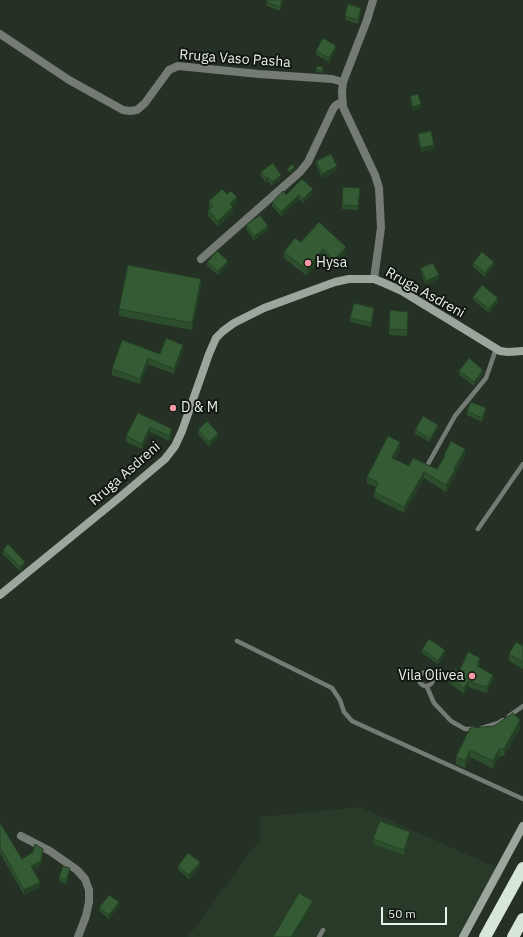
<!DOCTYPE html>
<style>
body{margin:0}
#map{position:relative;width:523px;height:937px;overflow:hidden;background:#253125;font-family:"IBM Plex Sans",sans-serif}
canvas{display:block}
.scale{position:absolute;left:381px;top:907px;width:66px;height:18px;box-sizing:border-box;border:2px solid #eaf1e9;border-top:0;padding-left:5px;font-size:12px;line-height:14px;white-space:nowrap;color:#eaf1e9;-webkit-text-stroke:3px #121712;paint-order:stroke}
</style>
<div id="map">
<canvas width="523" height="937"></canvas>
<div class="scale">50 m</div>
</div>
<script>
const ctx = document.querySelector('canvas').getContext('2d');
ctx.lineJoin = 'round';
function fill(path, color) { ctx.fillStyle = color; ctx.fill(path, 'evenodd'); }
const shape = rows => new Path2D(rows.map(r => 'M' + r).join(''));
function trace(path, color, width, dash) { ctx.strokeStyle = color; ctx.lineWidth = width; ctx.lineCap = dash ? 'butt' : 'round'; ctx.setLineDash(dash || []); ctx.stroke(path); }
function write(font, color, halo, rows, align = 'center') {
  ctx.font = font + ' "IBM Plex Sans",sans-serif'; ctx.lineWidth = 4; ctx.setLineDash([]); ctx.textBaseline = 'middle'; ctx.strokeStyle = halo; ctx.fillStyle = color; for (const [text, x, y, turn = 0] of rows) {
    ctx.save(); ctx.translate(x, y); ctx.rotate((+turn || 0) * Math.PI / 180); ctx.textAlign = isNaN(turn) ? turn : align; if (halo) ctx.strokeText(text, 0, 0); ctx.fillText(text, 0, 0); ctx.restore();
  }
}
const built = shape([
 [360,807,500,869,463,937,188,937,260,839,259,817]
]);
const lane = shape([
 [428,464,455,416,486,378,496,349],
 [478,529,523,464],
 [237,641,332,688,340,700,344,712,352,721,523,799],
 '419 679a7 7 0 1 1 14 0a7 7 0 1 1-14 0Z',
 [427,687,434,703,451,721,465,729,474,729],
 [509,716,523,706],
 [482,728,498,723,503,720],
 [319,937,323,930]
]);
const street = shape([
 [373,0,367,20,343,82,342,92,343,107,375,175,379,188,381,228,374,279],
 [0,34,69,80,123,110,130,111,137,110,145,103,169,70,178,66,259,74,332,79,343,82],
 [201,259,300,172,308,162,333,109,336,105,340,103,343,104],
 [21,836,50,851,77,870,85,879,89,890,89,902,86,916,78,937]
]);
const secondary = shape([
 [0,595,120,497,165,459,175,446,182,431,209,354,216,338,223,331,234,323,264,308,335,282,349,279,374,279,384,283,402,291,500,351,508,352,523,351],
 [463,937,523,826]
]);
const highway = shape([
 [485,937,523,868],
 [513,937,523,919]
]);
const wall = shape([
 [267,0,284,0,280,11,267,6],
 [361,12,358,24,345,20,345,16],
 [336,50,329,62,316,55,316,51],
 [323,67,323,73,316,72,316,70],
 [410,96,421,108,413,111,410,100],
 [418,134,434,149,421,152,418,138],
 [316,161,337,170,322,178,316,165],
 [261,172,281,179,272,186,268,181,266,183,261,176],
 [360,192,358,210,342,209,342,205],
 [313,193,303,203,299,199,281,216,272,206,272,202,286,195],
 [227,194,237,203,233,207,233,213,218,227,208,216,208,210,210,208,209,207,209,201],
 [246,225,268,230,254,240,246,229],
 [301,242,346,253,334,266,323,255,307,276,284,258,284,252],
 [207,262,228,264,218,275,207,266],
 [473,263,494,266,485,277,473,267],
 [421,268,439,279,426,285,421,272],
 [201,287,192,330,119,316,119,309],
 [473,297,498,302,489,313,473,300],
 [374,312,371,327,350,322,350,318],
 [408,317,407,336,389,335,389,329],
 [183,351,174,374,148,364,140,384,112,375,112,369,160,354],
 [459,371,483,374,474,386,459,375],
 [467,411,486,412,482,422,467,415],
 [138,413,172,435,169,441,150,432,142,449,126,442,126,436],
 [438,428,430,442,415,434,415,430],
 [198,430,218,437,209,446,198,434],
 [400,449,395,459,409,466,437,469,444,458,444,455,465,455,455,474,455,476,446,492,424,478,404,513,374,498,374,492,376,487,367,483,367,477],
 [3,550,25,566,20,571,3,554],
 [523,646,523,669,509,661,509,654],
 [422,649,445,654,438,664,422,653],
 [480,664,479,667,493,680,487,693,482,692,469,687,464,694,449,683,449,677,459,672],
 [470,728,520,728,504,756,499,757,493,769,470,757,465,768,456,764,456,757],
 [0,823,22,859,33,852,43,854,41,866,33,870,40,887,24,895,0,853],
 [410,838,404,855,373,844,373,839],
 [178,866,200,866,189,879,178,870],
 [70,872,66,884,59,881,59,878],
 [119,906,109,919,99,911,99,908]
]);
const shadedWall = shape([
 [282,0,284,0,280,11,280,7],
 [361,8,361,12,358,24,358,20],
 [336,46,336,50,329,62,329,58],
 [421,104,421,108,413,111,413,107],
 [434,145,434,149,421,152,421,148],
 [337,166,337,170,322,178,322,174],
 [295,167,295,169,289,174,289,172],
 [281,175,281,179,272,186,272,182],
 [268,177,268,181,266,183,266,179],
 [313,189,313,193,303,203,303,199],
 [299,195,299,199,281,216,281,212],
 [237,197,237,203,230,209,230,204],
 [233,207,233,213,218,227,218,221],
 [268,226,268,230,254,240,254,236],
 [346,247,346,253,334,266,334,260],
 [323,249,323,255,307,276,307,270],
 [228,261,228,264,218,275,218,271],
 [494,262,494,266,485,277,485,273],
 [439,275,439,279,426,285,426,281],
 [201,279,201,287,192,330,192,323],
 [498,298,498,302,489,313,489,309],
 [374,308,374,312,371,327,371,323],
 [183,345,183,351,174,374,174,369],
 [148,358,148,364,140,384,140,379],
 [483,370,483,374,474,386,474,382],
 [486,408,486,412,482,422,482,418],
 [438,425,438,428,430,442,430,439],
 [150,427,150,432,142,449,142,444],
 [172,429,172,435,169,441,169,436],
 [218,433,218,437,209,446,209,442],
 [400,442,400,449,392,464,392,458],
 [465,449,465,455,455,474,455,476,446,492,446,485],
 [424,472,424,478,404,513,404,507],
 [25,562,25,566,20,571,20,567],
 [445,650,445,654,438,664,438,661],
 [480,658,480,664,477,672,477,666],
 [493,675,493,680,487,693,487,687],
 [469,681,469,687,464,694,464,688],
 [520,720,520,728,504,756,504,749],
 [499,749,499,757,493,769,493,761],
 [470,750,470,757,465,768,465,761],
 [410,832,410,838,404,855,404,850],
 [43,849,43,854,41,866,31,872,31,866],
 [200,862,200,866,189,879,189,875],
 [70,868,70,872,66,884,66,880],
 [40,882,40,887,24,895,24,890],
 [313,901,313,909,296,937,291,937],
 [119,902,119,906,109,919,109,915]
]);
const building = shape([
 [267,0,282,0,280,7,267,2,267,0],
 [348,4,361,8,358,20,345,16,348,4],
 [323,38,336,46,329,58,316,51,323,38],
 [317,66,323,67,323,71,316,70,317,66],
 [418,94,421,104,413,107,410,96,418,94],
 [431,131,434,145,421,148,418,134,431,131],
 [331,154,337,166,322,174,316,161,331,154],
 [273,163,281,175,272,182,268,177,266,179,261,172,273,163],
 [292,164,295,167,289,172,287,169,292,164],
 [302,179,313,189,303,199,299,195,281,212,272,202,283,191,286,195,302,179],
 [343,187,360,188,358,206,342,205,343,187],
 [222,189,227,194,231,191,237,197,230,204,233,207,218,221,208,210,213,206,209,201,222,189],
 [260,215,268,226,254,236,246,225,260,215],
 [319,222,346,247,334,260,323,249,307,270,284,252,295,238,301,242,319,222],
 [217,251,228,261,218,271,207,262,217,251],
 [482,252,494,262,485,273,473,263,482,252],
 [433,263,439,275,426,281,421,268,433,263],
 [128,265,201,279,192,323,119,309,128,265],
 [482,285,498,298,489,309,473,297,482,285],
 [354,303,374,308,371,323,350,318,354,303],
 [390,310,408,312,407,330,389,329,390,310],
 [166,338,183,345,174,369,148,358,140,379,112,369,122,340,160,354,166,338],
 [469,358,483,370,474,382,459,371,469,358],
 [471,402,486,408,482,418,467,411,471,402],
 [138,413,172,429,169,436,150,427,142,444,126,436,138,413],
 [423,416,438,425,430,439,415,430,423,416],
 [207,421,218,433,209,442,198,430,207,421],
 [388,436,400,442,392,458,409,466,413,458,437,469,445,456,444,455,451,441,465,449,454,469,455,470,446,485,424,472,404,507,374,492,378,482,367,477,388,436],
 [8,544,25,562,20,567,3,550,8,544],
 [429,639,445,650,438,661,422,649,429,639],
 [516,642,523,646,523,662,509,654,516,642],
 [468,652,480,658,477,666,493,675,487,687,482,686,469,681,464,688,449,677,455,669,459,672,468,652],
 [513,713,520,720,504,749,499,749,493,761,470,750,465,761,456,757,470,728,494,726,513,713],
 [380,821,410,832,404,850,373,839,380,821],
 [0,823,22,859,33,852,35,844,43,849,41,861,31,866,40,882,24,890,0,847,0,823],
 [188,853,200,862,189,875,178,866,188,853],
 [63,866,70,868,66,880,59,878,63,866],
 [299,893,313,901,291,937,273,937,299,893],
 [109,895,119,902,109,915,99,908,109,895]
]);
const markers = [
 [308,263,4,"#f49aa3"],
 [173,408,4,"#f49aa3"],
 [472,676,4,"#f49aa3"]
];
const streetNames = [
 ["Rruga Vaso Pasha",235,59,4],
 ["Rruga Asdreni",425,293,29],
 ["Rruga Asdreni",125,474,-41]
];
const poiNames = [
 ["Hysa",316,263],
 ["D & M",181,408],
 ["Vila Olivea",464,676,"right"]
];
fill(built, '#2a3a29');
trace(lane, '#747a74', 4.5);
trace(street, '#747a74', 8);
trace(secondary, '#9ca69c', 8);
trace(highway, '#d7e6d7', 12);
fill(wall, '#2d4e2d');
fill(shadedWall, '#244024');
fill(building, '#345b34');
trace(building, '#244024', 1);
for (const [x, y, r, color] of markers) { const dot = new Path2D(); dot.arc(x, y, r, 0, 2 * Math.PI); ctx.fillStyle = color; ctx.fill(dot); trace(dot, '#121712', 1.5); }
write('14px', '#eaf1e9', '#121712', streetNames);
write('14px', '#eaf1e9', '#121712', poiNames, 'left');
</script>
